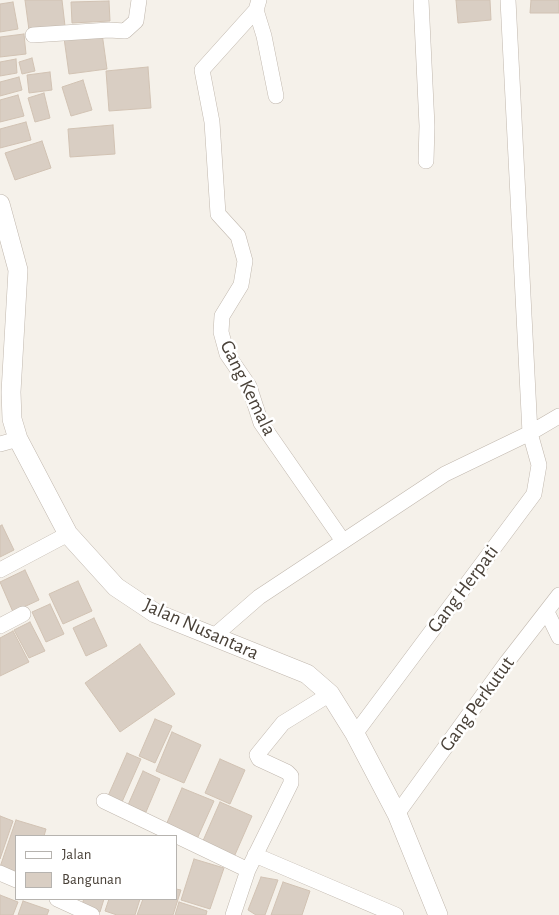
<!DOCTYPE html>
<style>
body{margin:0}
#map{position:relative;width:559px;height:915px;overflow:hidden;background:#f5f1ea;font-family:"Alegreya Sans",sans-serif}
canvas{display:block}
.legend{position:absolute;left:15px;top:835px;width:162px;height:65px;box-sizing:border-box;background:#fff;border:1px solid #b6b3af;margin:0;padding:6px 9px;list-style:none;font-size:15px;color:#494138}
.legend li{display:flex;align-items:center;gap:10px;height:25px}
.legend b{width:25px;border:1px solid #b6b3af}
</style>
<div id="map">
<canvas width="559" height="915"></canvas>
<ul class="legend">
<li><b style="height:6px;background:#fff"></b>Jalan</li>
<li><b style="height:14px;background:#d9cec3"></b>Bangunan</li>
</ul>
</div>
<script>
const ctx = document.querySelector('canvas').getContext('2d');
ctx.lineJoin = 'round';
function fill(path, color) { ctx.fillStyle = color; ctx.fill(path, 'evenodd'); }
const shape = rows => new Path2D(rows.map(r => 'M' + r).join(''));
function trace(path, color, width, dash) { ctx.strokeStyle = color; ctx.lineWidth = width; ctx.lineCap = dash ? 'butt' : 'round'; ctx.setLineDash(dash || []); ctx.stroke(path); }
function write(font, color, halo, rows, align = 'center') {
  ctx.font = font + ' "Alegreya Sans",sans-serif'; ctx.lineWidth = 5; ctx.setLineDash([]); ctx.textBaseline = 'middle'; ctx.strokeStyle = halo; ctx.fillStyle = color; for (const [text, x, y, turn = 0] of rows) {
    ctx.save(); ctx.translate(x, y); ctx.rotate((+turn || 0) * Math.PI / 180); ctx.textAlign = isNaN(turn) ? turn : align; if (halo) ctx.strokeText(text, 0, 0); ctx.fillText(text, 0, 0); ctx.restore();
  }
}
const building = shape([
 [25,0,62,0,65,26,29,30,25,0],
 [456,0,490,0,491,20,458,23,456,0],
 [531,0,559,0,559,13,530,13,531,0],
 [109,1,110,21,72,23,71,2,109,1],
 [13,2,18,29,0,32,0,4,13,2],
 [102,33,107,69,69,74,64,38,102,33],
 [24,34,26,54,0,57,0,37,24,34],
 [32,58,35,71,22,74,19,62,32,58],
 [16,59,17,73,0,76,0,62,16,59],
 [148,67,151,108,109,111,106,71,148,67],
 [50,72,52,90,29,93,27,75,50,72],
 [19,77,22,90,0,96,0,82,19,77],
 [83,80,92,110,71,116,62,87,83,80],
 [44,93,50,118,35,122,28,98,44,93],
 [18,95,24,116,0,122,0,100,18,95],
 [26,122,31,140,0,148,0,129,26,122],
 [113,125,115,154,70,157,68,129,113,125],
 [42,141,51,168,15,180,5,153,42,141],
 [2,525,14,550,0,557,0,526,2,525],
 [25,570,39,600,13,612,0,582,25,570],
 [78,581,92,611,63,624,49,594,78,581],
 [50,604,64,634,46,642,32,612,50,604],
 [94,618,107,646,86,656,73,628,94,618],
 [30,622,45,651,29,658,14,630,30,622],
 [13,631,29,662,0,676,0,638,13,631],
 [140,644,175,694,120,732,85,683,140,644],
 [155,719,172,726,155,763,139,756,155,719],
 [172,732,201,745,184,783,156,771,172,732],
 [127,753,141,759,122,802,108,796,127,753],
 [220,759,245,770,230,804,205,793,220,759],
 [143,771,160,779,146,812,128,805,143,771],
 [182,788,214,801,197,839,166,825,182,788],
 [220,802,252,816,234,857,202,843,220,802],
 [0,816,13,821,0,859,0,816],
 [16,820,46,829,44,836,16,836,16,873,0,867,16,820],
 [194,859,224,868,210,909,181,900,194,859],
 [261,877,278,880,265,915,256,915,248,910,261,877],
 [283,882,310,891,302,915,271,915,283,882],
 [176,889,181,890,173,915,137,915,143,899,176,899,176,889],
 [0,895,18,902,13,915,0,915,0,895],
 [84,899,104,899,100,912,81,906,84,899],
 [109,899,140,899,135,915,117,915,105,911,109,899],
 [23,901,49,910,47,915,18,915,23,901],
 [179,902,207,911,206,915,175,915,179,902]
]);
const minor = shape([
 [259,0,256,10,264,36,276,96],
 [421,0,427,126,426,161],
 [256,10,202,70,212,122,218,214,238,236,245,261,241,285,222,316,221,332,227,354,249,386,261,423,343,541],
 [33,35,109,30,125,31,136,21,139,0],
 [0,444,18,439],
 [0,570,68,534],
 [547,612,559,637],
 [0,626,23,614],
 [213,637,259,597,445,474,530,433,559,416],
 [355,734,534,494,539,465,530,433,508,0],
 [104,801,248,870],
 [397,814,507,662,559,595],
 [255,855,396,915],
 [0,873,16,880],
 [57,899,92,915],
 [233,915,248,870,291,783,291,776,287,772,259,759,257,755,283,723,330,694]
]);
const tertiary = shape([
 [0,204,18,270,11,392,12,419,18,439,68,534,116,587,155,613,307,674,330,694,355,734,397,814,438,915]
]);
const streetNames = [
 ["Gang Kemala",248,388,64],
 ["Gang Herpati",463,589,-53],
 ["Jalan Nusantara",201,629,24],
 ["Gang Perkutut",477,704,-54]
];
fill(building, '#d9cec3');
trace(building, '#d1c2b3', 1);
trace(minor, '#c0b7ad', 16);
trace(tertiary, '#c0b7ad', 20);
trace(minor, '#fff', 15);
trace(tertiary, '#fff', 19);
write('20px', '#494138', '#fff', streetNames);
</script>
